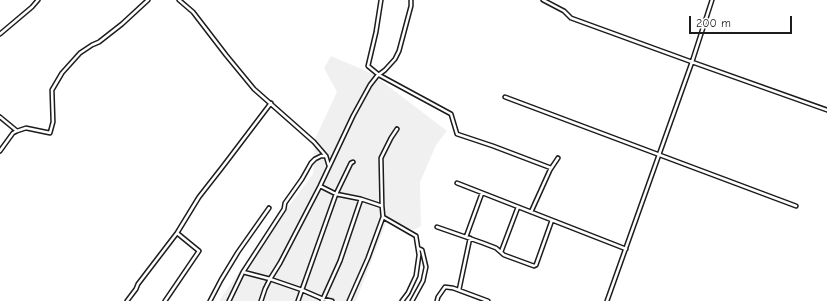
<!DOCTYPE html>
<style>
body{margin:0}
#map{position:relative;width:827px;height:301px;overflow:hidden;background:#fff;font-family:"Comic Neue",sans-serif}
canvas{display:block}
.scale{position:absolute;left:689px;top:16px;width:103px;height:18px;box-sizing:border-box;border:2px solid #1c1c1c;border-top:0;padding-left:5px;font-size:12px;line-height:14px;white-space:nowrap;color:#1c1c1c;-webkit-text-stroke:3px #fff;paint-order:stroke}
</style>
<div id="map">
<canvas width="827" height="301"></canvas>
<div class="scale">200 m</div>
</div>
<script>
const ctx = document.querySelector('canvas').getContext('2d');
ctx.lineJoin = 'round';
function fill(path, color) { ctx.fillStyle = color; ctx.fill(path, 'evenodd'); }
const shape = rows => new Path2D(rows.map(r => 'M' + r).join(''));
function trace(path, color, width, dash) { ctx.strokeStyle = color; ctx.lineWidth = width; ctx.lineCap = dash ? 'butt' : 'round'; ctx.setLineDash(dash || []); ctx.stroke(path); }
const built = shape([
 [331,56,371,73,447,131,436,145,420,182,421,226,414,230,386,223,356,301,219,301,239,272,313,174,315,139,337,92,324,68]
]);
const minor = shape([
 [179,0,193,12,226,55,254,89,314,142,326,156,329,166],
 [381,0,376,32,368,66,379,75,451,114,457,134,493,146,551,168],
 [543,0,564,11,571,18,692,62,827,110],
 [0,34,32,7,38,0],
 [505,97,796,206],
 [0,117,17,131],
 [0,151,13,133,17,131,26,128,50,133,53,122,52,90,62,73,80,53,92,45,99,42,122,24,148,0],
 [457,183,626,249],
 [320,186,336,194,361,199,382,206],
 [531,212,550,170,558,158],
 [383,217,416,236,419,255,416,276,408,293,402,301],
 [437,227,483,243,496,248,504,255,534,266,536,265,552,220],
 [466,237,482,193],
 [501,252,518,207],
 [243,272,270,279,302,290,323,299,332,301],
 [459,290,470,238],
 [127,301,136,289,138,284,177,233,199,197,224,165,271,103],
 [165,301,199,251,177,233],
 [210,301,221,280,238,252,269,208],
 [229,301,243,272,284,209,285,203,302,179,311,163,315,159,321,156,326,156],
 [261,301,265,289,270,279,280,263,320,186,353,116,370,85,377,76,385,70,395,59,399,51,411,6,411,0],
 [298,301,336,194,351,163,353,162],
 [322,301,340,261,361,199],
 [349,301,368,258,383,217,382,206,381,158,391,138,397,129],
 [412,301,423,281,426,267,422,250,418,248],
 [437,301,438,297,445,287,453,288,488,301],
 [607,301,692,62,712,0]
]);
fill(built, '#f0f0f0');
trace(minor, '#1c1c1c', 5.5);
trace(minor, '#fff', 2.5);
</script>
